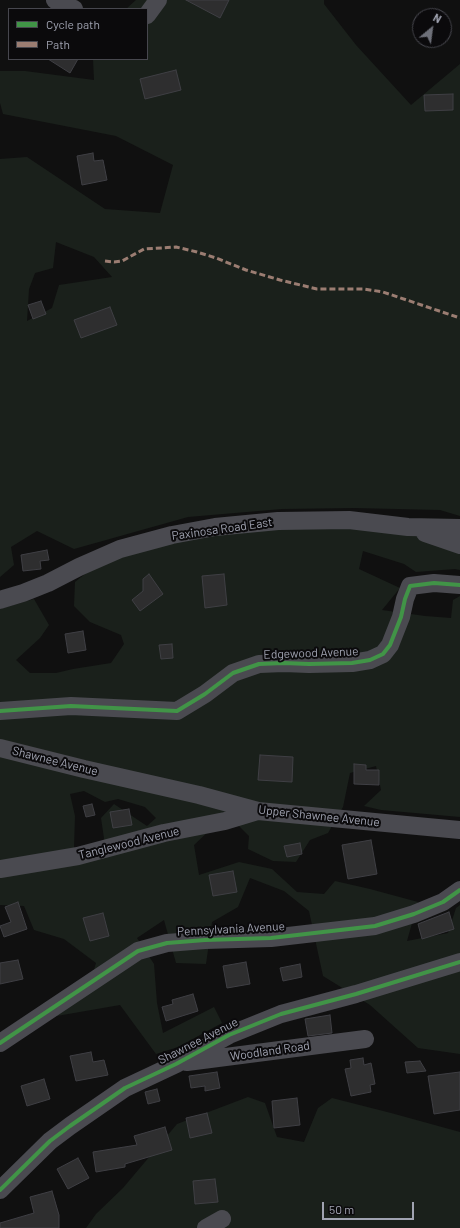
<!DOCTYPE html>
<style>
body{margin:0}
#map{position:relative;width:460px;height:1228px;overflow:hidden;background:#101010;font-family:Barlow,sans-serif}
canvas{display:block}
.legend{position:absolute;left:8px;top:8px;width:140px;height:52px;box-sizing:border-box;background:#0b0a0c;border:1px solid #47474e;margin:0;padding:5px 7px;list-style:none;font-size:12px;color:#a0a3b1}
.legend li{display:flex;align-items:center;gap:8px;height:20px}
.legend b{width:20px;border:1px solid #47474e}
.north{position:absolute;left:412px;top:8px;width:40px;height:40px;box-sizing:border-box;background:#0b0a0c;border:1px solid #47474e;border-radius:50%;rotate:29deg;font-size:11px;font-weight:700;line-height:16px;text-align:center;color:#a0a3b1}
.north::after{content:'';display:block;margin:auto;width:14px;height:18px;background:#6e7079;clip-path:polygon(50% 0,100% 100%,50% 72%,0 100%)}
.scale{position:absolute;left:322px;top:1202px;width:92px;height:18px;box-sizing:border-box;border:2px solid #a0a3b1;border-top:0;padding-left:5px;font-size:12px;line-height:14px;white-space:nowrap;color:#a0a3b1;-webkit-text-stroke:3px #0b0a0c;paint-order:stroke}
</style>
<div id="map">
<canvas width="460" height="1228"></canvas>
<ul class="legend">
<li><b style="height:5px;background:#419447"></b>Cycle path</li>
<li><b style="height:5px;background:#9b7d72"></b>Path</li>
</ul>
<div class="north">N</div>
<div class="scale">50 m</div>
</div>
<script>
const ctx = document.querySelector('canvas').getContext('2d');
ctx.lineJoin = 'round';
function fill(path, color) { ctx.fillStyle = color; ctx.fill(path, 'evenodd'); }
const shape = rows => new Path2D(rows.map(r => 'M' + r).join(''));
function trace(path, color, width, dash) { ctx.strokeStyle = color; ctx.lineWidth = width; ctx.lineCap = dash ? 'butt' : 'round'; ctx.setLineDash(dash || []); ctx.stroke(path); }
function write(font, color, halo, rows, align = 'center') {
  ctx.font = font + ' Barlow,sans-serif'; ctx.lineWidth = 4; ctx.setLineDash([]); ctx.textBaseline = 'middle'; ctx.strokeStyle = halo; ctx.fillStyle = color; for (const [text, x, y, turn = 0] of rows) {
    ctx.save(); ctx.translate(x, y); ctx.rotate((+turn || 0) * Math.PI / 180); ctx.textAlign = isNaN(turn) ? turn : align; if (halo) ctx.strokeText(text, 0, 0); ctx.fillText(text, 0, 0); ctx.restore();
  }
}
const green = shape([
 [136,0,324,0,324,4,356,45,411,105,460,64,460,516,440,510,354,508,282,509,188,517,74,549,37,531,11,547,14,565,0,577,0,159,27,157,105,209,160,213,173,165,116,136,3,114,0,103,0,71,25,71,94,80,93,59,147,59,147,9,126,9],
 [56,242,94,257,112,277,59,285,52,308,27,321,29,289,35,273,53,268],
 [305,524,460,532,460,570,455,569,416,572,404,564,363,551,359,569,400,588,382,610,425,616,451,618,453,600,460,596,460,817,381,810,364,806,381,790,376,766,350,773,343,807,328,833,310,840,296,862,273,861,248,849,249,836,227,814,194,845,199,875,239,862,272,869,297,892,324,894,335,881,370,889,418,902,407,941,448,933,456,908,460,905,460,1054,418,1048,370,1005,323,976,309,911,284,891,250,878,238,907,212,922,206,964,176,963,164,920,137,938,154,964,157,1003,163,1033,214,1007,222,1023,178,1047,156,1054,120,1005,51,1017,93,973,96,963,64,939,34,930,24,906,0,905,0,609,34,599,49,625,40,638,16,660,30,673,56,673,73,669,111,663,124,644,121,635,90,622,74,606,75,582,97,564,167,541],
 [84,791,105,802,118,799,145,807,156,818,147,826,114,804,101,818,105,845,74,848,75,816,70,794],
 [248,1097,265,1103,277,1137,304,1142,318,1108,332,1098,391,1113,460,1132,460,1228,86,1228,96,1214,123,1188,177,1124]
]);
const building = shape([
 [186,0,229,0,220,18,186,0],
 [48,59,78,59,70,73,48,59],
 [176,70,181,90,145,99,140,79,176,70],
 [453,94,453,110,425,111,424,95,453,94],
 [93,153,94,161,103,160,107,180,82,185,77,156,93,153],
 [41,301,46,314,33,319,28,305,41,301],
 [110,307,117,325,81,338,74,320,110,307],
 [47,550,49,560,40,561,41,569,23,571,21,555,47,550],
 [149,574,163,594,140,611,132,600,143,591,143,579,149,574],
 [224,574,227,605,205,608,202,576,224,574],
 [83,631,86,650,68,653,65,634,83,631],
 [172,644,173,658,161,659,159,645,172,644],
 [260,755,293,757,292,782,258,780,260,755],
 [354,764,366,765,366,770,379,770,379,785,354,784,354,764],
 [92,804,95,815,86,817,83,806,92,804],
 [129,809,132,825,113,828,110,812,129,809],
 [371,840,377,874,348,879,342,845,371,840],
 [300,843,302,854,287,857,284,846,300,843],
 [233,871,237,892,213,896,209,875,233,871],
 [18,902,27,929,4,937,0,926,11,922,5,907,18,902],
 [449,912,454,929,422,939,418,924,449,912],
 [103,913,109,936,90,941,83,918,103,913],
 [18,960,23,979,0,984,0,963,18,960],
 [246,962,250,984,227,988,223,966,246,962],
 [300,964,302,977,283,981,280,968,300,964],
 [193,994,198,1011,166,1021,162,1007,173,1004,172,1000,193,994],
 [330,1015,332,1033,308,1036,305,1019,330,1015],
 [91,1052,93,1062,104,1060,108,1075,76,1081,70,1056,91,1052],
 [363,1058,364,1065,371,1063,375,1084,370,1085,371,1092,351,1096,345,1069,351,1068,350,1060,363,1058],
 [420,1061,426,1071,407,1073,405,1062,420,1061],
 [217,1072,220,1088,205,1091,205,1086,191,1088,189,1076,217,1072],
 [460,1072,460,1110,434,1114,428,1076,460,1072],
 [44,1079,50,1099,27,1106,21,1086,44,1079],
 [157,1089,160,1101,148,1104,145,1092,157,1089],
 [297,1098,300,1125,274,1128,272,1101,297,1098],
 [207,1113,212,1133,190,1138,186,1118,207,1113],
 [165,1127,172,1150,125,1164,125,1167,96,1172,93,1152,137,1145,134,1136,165,1127],
 [78,1158,89,1178,68,1189,57,1169,78,1158],
 [215,1179,218,1202,195,1204,193,1181,215,1179],
 [52,1191,59,1215,59,1228,0,1228,0,1223,34,1213,30,1197,52,1191]
]);
const minor = shape([
 [55,0,74,9],
 [147,15,158,0],
 [425,533,460,545],
 [0,600,23,593,48,583,79,567,120,549,172,535,215,527,278,521,349,520,408,527,460,528],
 [0,711,71,706,177,711,205,694,233,673,259,664,284,663,309,664,352,663,370,660,383,654,390,645,401,617,405,599,410,586,434,583,460,585],
 [0,748,84,769,199,795,258,811,460,830],
 [0,869,78,856,164,833,225,821,258,811],
 [0,1043,138,951,167,943,205,940,271,938,375,926,414,914,443,902,460,890],
 [187,1062,365,1039],
 [0,1190,50,1141,70,1126,125,1088,176,1064,229,1035,281,1014,356,994,460,962],
 [206,1228,222,1219]
]);
const quiet = shape([
 [105,261,114,262,122,261,144,249,176,247,197,252,216,258,246,270,280,280,317,289,364,289,383,292,460,318]
]);
const cycleway = shape([
 [0,711,71,706,177,711,205,694,233,673,259,664,284,663,309,664,352,663,370,660,383,654,390,645,401,617,405,599,410,586,434,583,460,585],
 [0,1043,138,951,167,943,205,940,271,938,375,926,414,914,443,902,460,890],
 [0,1190,50,1141,70,1126,125,1088,176,1064,229,1035,281,1014,356,994,460,962]
]);
const streetNames = [
 ["Paxinosa Road East",222,529,-8],
 ["Edgewood Avenue",311,653,-2],
 ["Shawnee Avenue",55,761,14],
 ["Upper Shawnee Avenue",319,816,6],
 ["Tanglewood Avenue",129,843,-14],
 ["Pennsylvania Avenue",231,929,-3],
 ["Shawnee Avenue",198,1041,-27],
 ["Woodland Road",270,1051,-8]
];
fill(green, '#1a201b');
fill(building, '#2e2e2f');
trace(building, '#3f3f44', 1);
trace(minor, '#4a4a50', 18);
trace(quiet, '#9b7d72', 3, [6, 3]);
trace(cycleway, '#419447', 4);
write('12px', '#a0a3b1', '#0b0a0c', streetNames);
</script>
